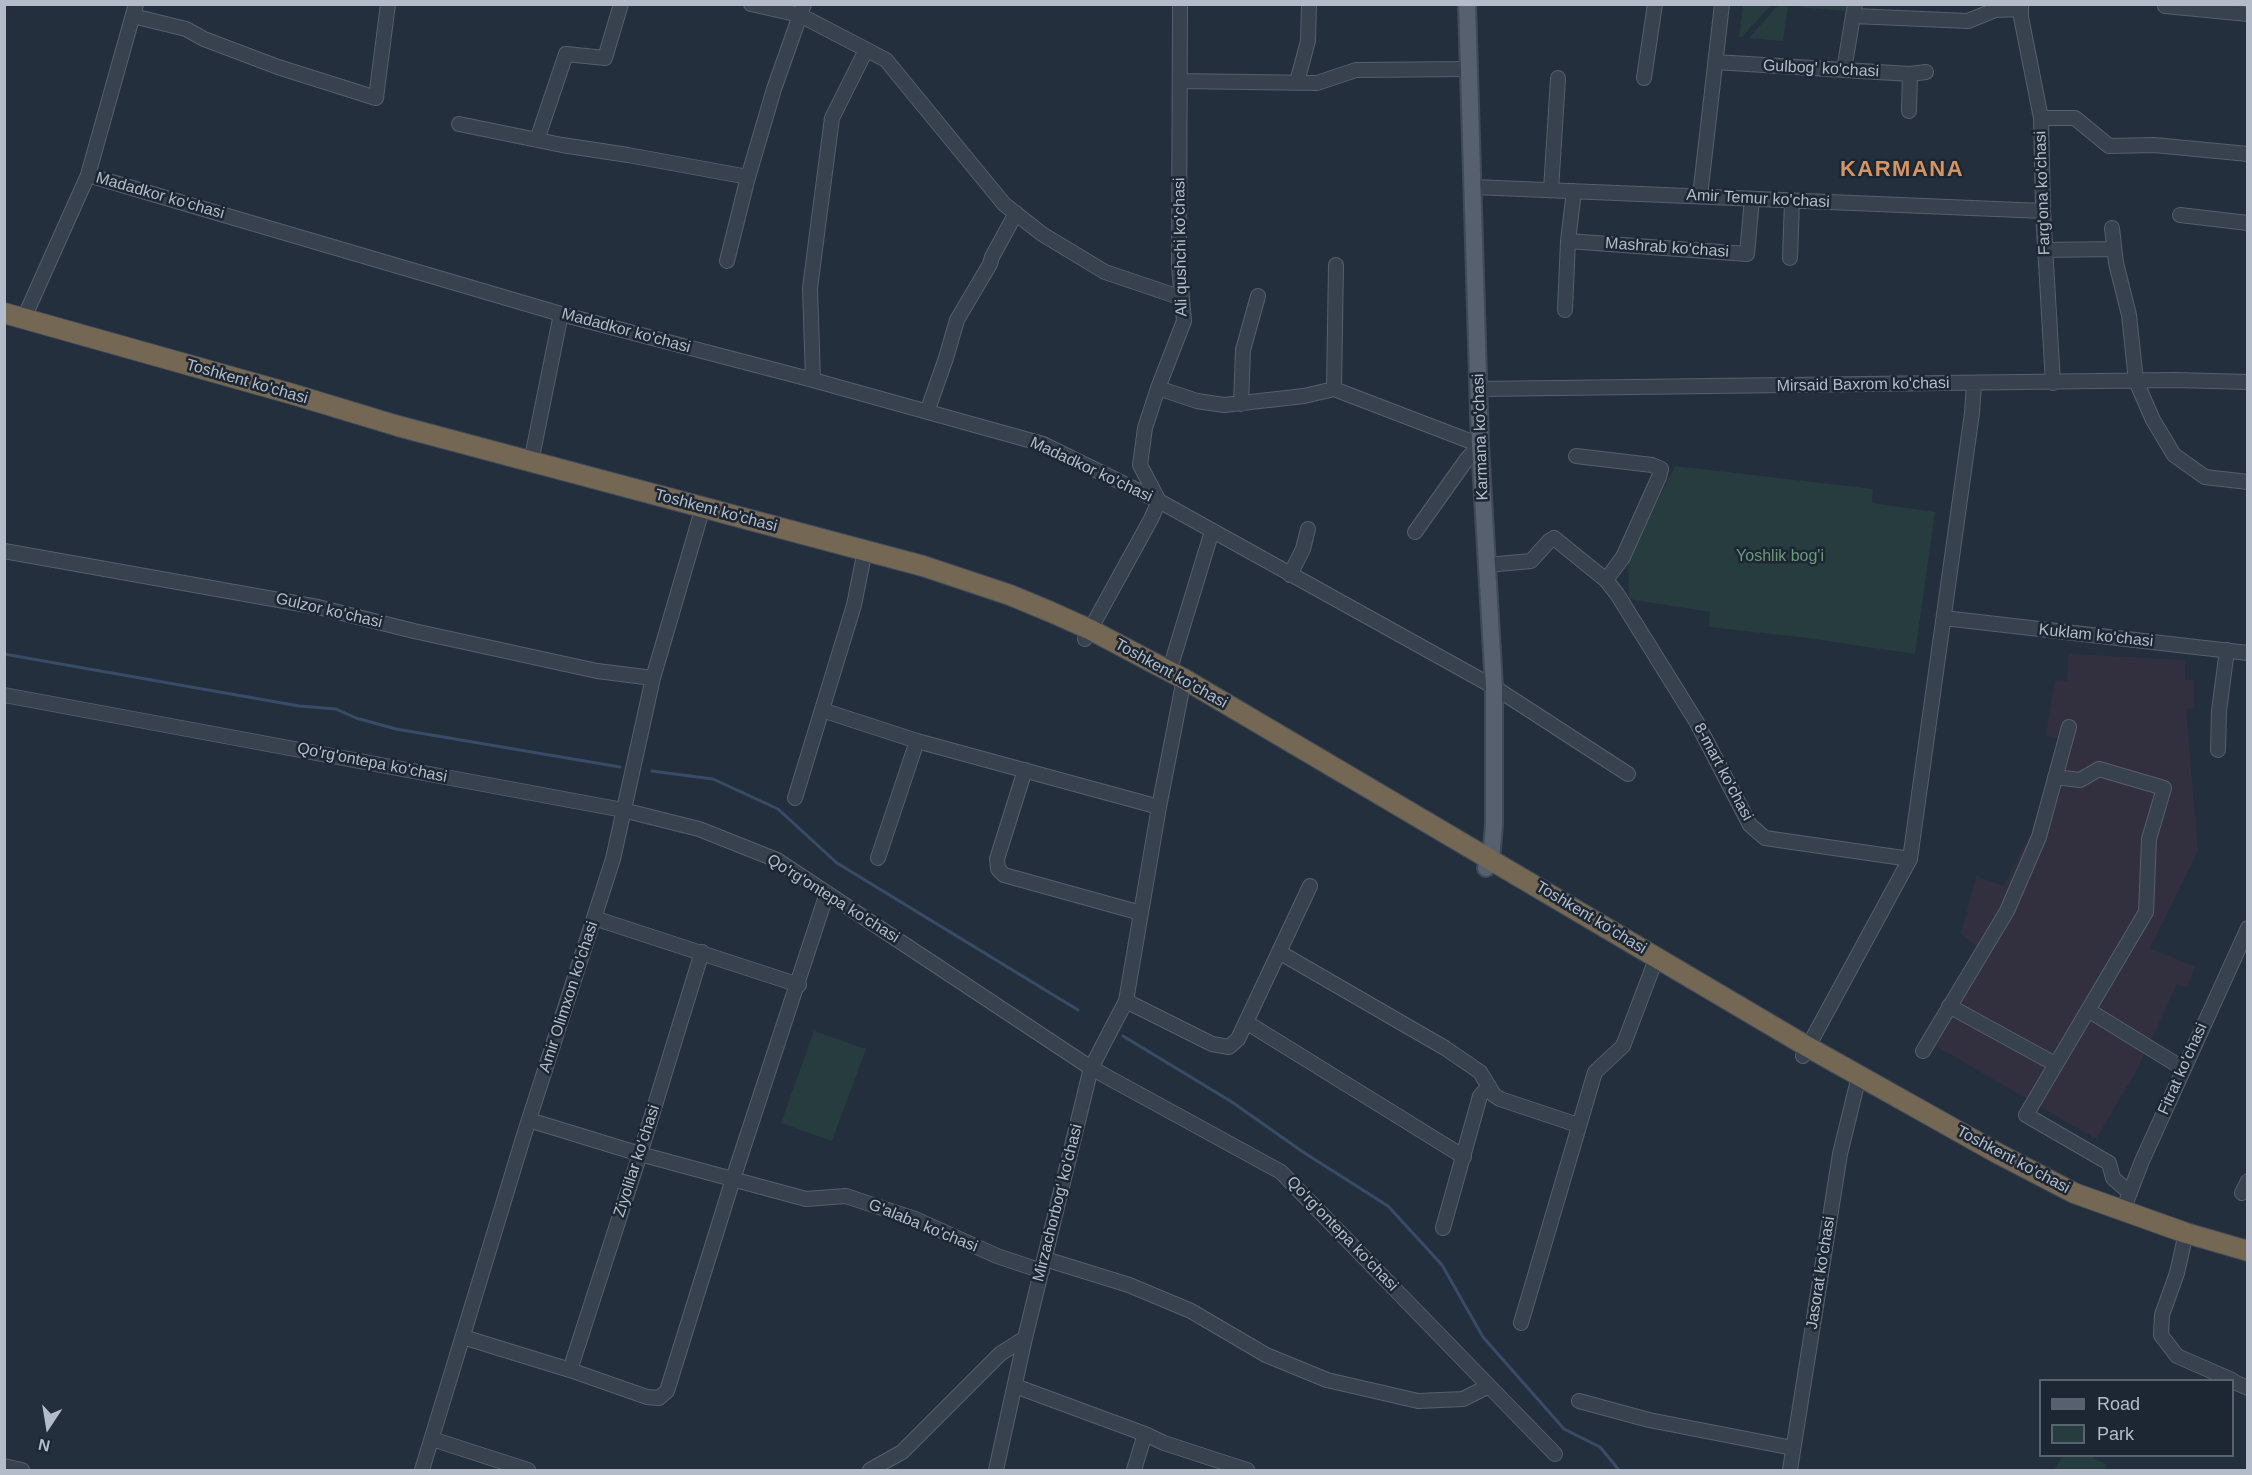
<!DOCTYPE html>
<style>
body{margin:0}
#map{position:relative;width:2252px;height:1475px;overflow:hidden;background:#242f3e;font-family:Helvetica,sans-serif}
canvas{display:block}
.frame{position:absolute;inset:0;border:6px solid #b4bcc9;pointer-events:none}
.legend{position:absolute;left:2039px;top:1379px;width:195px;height:78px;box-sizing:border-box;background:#1d2633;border:2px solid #59626f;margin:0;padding:8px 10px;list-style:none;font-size:18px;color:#b4bcc9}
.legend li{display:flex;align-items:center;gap:12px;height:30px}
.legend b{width:30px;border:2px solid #59626f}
.north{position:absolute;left:18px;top:1397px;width:60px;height:60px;-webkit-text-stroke:4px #1d2633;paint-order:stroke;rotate:192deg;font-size:16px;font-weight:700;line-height:24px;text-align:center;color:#b4bcc9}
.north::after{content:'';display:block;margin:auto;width:21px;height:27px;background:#b4bcc9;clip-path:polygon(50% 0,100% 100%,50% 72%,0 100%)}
</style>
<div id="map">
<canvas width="2252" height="1475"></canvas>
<div class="frame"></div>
<ul class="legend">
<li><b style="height:8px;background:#56606e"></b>Road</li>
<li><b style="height:16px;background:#263c3f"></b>Park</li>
</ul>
<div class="north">N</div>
</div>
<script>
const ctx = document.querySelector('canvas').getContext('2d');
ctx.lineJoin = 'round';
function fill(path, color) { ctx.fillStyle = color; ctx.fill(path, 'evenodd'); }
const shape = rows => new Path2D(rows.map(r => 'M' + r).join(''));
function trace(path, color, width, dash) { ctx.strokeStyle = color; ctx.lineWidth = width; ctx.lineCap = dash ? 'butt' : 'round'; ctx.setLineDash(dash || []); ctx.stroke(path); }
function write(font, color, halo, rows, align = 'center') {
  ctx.font = font + ' Helvetica,sans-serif'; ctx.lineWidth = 5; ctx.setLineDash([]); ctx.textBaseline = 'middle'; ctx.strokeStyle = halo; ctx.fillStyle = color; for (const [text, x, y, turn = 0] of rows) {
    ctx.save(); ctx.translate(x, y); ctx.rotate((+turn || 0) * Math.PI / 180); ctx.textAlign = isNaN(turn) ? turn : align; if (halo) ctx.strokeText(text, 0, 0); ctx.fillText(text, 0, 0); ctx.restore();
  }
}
const medical = shape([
 [2069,654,2185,660,2185,679,2194,681,2194,708,2186,709,2198,851,2150,948,2195,967,2187,987,2177,984,2138,1068,2096,1139,1921,1037,1977,947,1961,934,1976,876,2004,886,2030,835,2059,739,2046,735,2055,680,2067,681]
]);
const green = shape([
 [1779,4,1788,5,1783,41,1749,38],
 [1743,5,1771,5,1742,37,1739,37],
 [1803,5,1803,4,1846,5,1845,11,1798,7],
 [1675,466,1873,489,1872,503,1935,512,1915,654,1808,638,1709,627,1710,612,1629,599,1628,560],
 [814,1031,866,1049,832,1141,781,1123],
 [2063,1456,2090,1456,2107,1465,2104,1470,2054,1470]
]);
const stream = shape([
 [4,654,299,706,336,709,356,718,396,729,620,767],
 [652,771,713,779,778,809,837,863,1078,1010],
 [1123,1036,1232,1102,1303,1152,1388,1206,1442,1265,1483,1337,1564,1429,1600,1447,1619,1470]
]);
const minor = shape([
 [751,4,800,15,886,60,1004,204,1042,234,1105,272,1182,298],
 [2021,4,2021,17,2041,118,2043,211,2053,383],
 [2165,6,2248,14],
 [133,16,186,29,204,39,278,67,376,98,388,4],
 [1854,16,1968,21,1995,10,2021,9],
 [1715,62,1910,74,1926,72],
 [1844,70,1855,4],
 [1644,78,1655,4],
 [1180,81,1317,83,1356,70,1470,69],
 [1297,82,1308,41,1309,4],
 [1909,111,1910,74],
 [2041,118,2075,118,2109,146,2154,145,2248,154],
 [459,124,562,145,628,155,748,177],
 [537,140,566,54,605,58,621,4],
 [88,175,561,314,813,380,1043,444,1159,501,1494,687,1628,774],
 [1474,187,2043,211],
 [1551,190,1558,78],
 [1700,196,1722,4],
 [2180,215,2248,223],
 [2112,228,2116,263,2129,315,2136,381,2153,420,2174,455,2205,477,2248,482],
 [1568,241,1747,254,1752,199],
 [2044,250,2114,249],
 [1790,258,1792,201],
 [727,261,747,181,774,89,804,4],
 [1565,310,1568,241,1574,191],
 [24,318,88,175,136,4],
 [813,380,810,288,832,118,866,50],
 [1158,388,1197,401,1224,405,1304,396,1334,389,1480,445,1467,459,1415,532],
 [1334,389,1336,265],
 [1479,389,2175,380,2248,382],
 [1241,404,1243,350,1258,296],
 [927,412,946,358,957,320,990,264,992,257,1016,213],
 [1576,456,1652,465,1661,469,1659,477,1623,557,1606,580],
 [531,462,561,314],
 [1159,501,1140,465,1145,428,1158,388,1184,321,1179,266,1180,4],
 [4,551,318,607,414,631,597,671,653,678],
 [1487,565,1531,561,1549,541,1554,538,1606,580,1617,594,1696,721,1750,825,1765,838,1910,859],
 [1290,575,1303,549,1308,529],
 [1944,618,2248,653],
 [1085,639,1151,519,1159,501],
 [1169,672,1212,531],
 [4,695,623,810,699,829,777,860,1091,1068,1281,1172,1555,1454],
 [822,710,917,741,1159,807],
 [2218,750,2219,711,2227,650],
 [1025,770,997,859,998,869,1004,875,1141,913],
 [2055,777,2080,780,2099,769,2164,788,2149,839,2146,912,2026,1115,2109,1163,2113,1178,2130,1193],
 [795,798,854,605,863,560],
 [878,858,917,741],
 [594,918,799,985],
 [1279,952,1445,1048,1480,1072,1494,1095,1500,1099,1578,1125],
 [1126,1001,1212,1044,1229,1047,1238,1039,1310,886],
 [1949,1006,2055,1064],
 [2088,1010,2184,1069],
 [1246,1022,1464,1157],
 [1923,1051,2007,911,2039,837,2069,727],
 [1803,1056,1910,859,1972,413,1974,383],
 [529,1120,640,1154,806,1199,846,1196,915,1219,997,1256,1042,1271],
 [2242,1193,2248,1181],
 [2127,1200,2142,1161,2248,928],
 [1443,1228,1480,1096,1489,1086],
 [2186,1233,2177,1273,2162,1315,2161,1335,2177,1356,2232,1380],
 [1045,1259,1129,1285,1191,1311,1266,1355,1327,1380,1418,1401,1463,1399,1489,1386],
 [1521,1323,1595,1072,1623,1046,1653,967],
 [463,1337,570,1370,647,1397,659,1398,667,1391,733,1179,827,893],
 [570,1370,640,1154,702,952],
 [2232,1381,2248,1388],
 [1015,1386,1145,1434,1164,1443,1247,1470],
 [1579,1401,1649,1420,1793,1448],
 [432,1439,528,1470],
 [4,1466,22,1470],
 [422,1470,524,1135,613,859,653,678,703,507],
 [870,1470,902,1452,1000,1354,1025,1338],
 [996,1470,1025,1338,1091,1068,1126,1001,1159,807,1184,679],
 [1134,1470,1145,1434],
 [1790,1470,1840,1154,1859,1076]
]);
const major = shape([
 [1467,4,1480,445,1494,687,1494,825,1491,859,1486,868]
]);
const highway = shape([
 [4,313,292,394,398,426,923,566,1010,595,1051,612,1091,630,1184,679,1808,1047,1997,1153,2074,1193,2186,1233,2248,1251]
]);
const streetNames = [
 ["Gulbog' ko'chasi",1821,69,3],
 ["Farg'ona ko'chasi",2043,193,-92],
 ["Madadkor ko'chasi",160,196,16],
 ["Amir Temur ko'chasi",1758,199,3],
 ["Ali qushchi ko'chasi",1181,247,-91],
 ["Mashrab ko'chasi",1667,248,4],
 ["Madadkor ko'chasi",626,331,15],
 ["Toshkent ko'chasi",247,382,16],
 ["Mirsaid Baxrom ko'chasi",1863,385,-1],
 ["Karmana ko'chasi",1481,437,-92],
 ["Madadkor ko'chasi",1091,470,25],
 ["Toshkent ko'chasi",716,511,15],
 ["Gulzor ko'chasi",329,611,13],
 ["Kuklam ko'chasi",2096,636,6],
 ["Toshkent ko'chasi",1171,674,29],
 ["Qo'rg'ontepa ko'chasi",372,763,11],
 ["8-mart ko'chasi",1723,772,62],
 ["Qo'rg'ontepa ko'chasi",833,899,32],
 ["Toshkent ko'chasi",1591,918,31],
 ["Amir Olimxon ko'chasi",569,997,-72],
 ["Fitrat ko'chasi",2183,1069,-66],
 ["Toshkent ko'chasi",2013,1160,28],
 ["Ziyolilar ko'chasi",637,1161,-72],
 ["Mirzachorbog' ko'chasi",1058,1203,-76],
 ["G'alaba ko'chasi",923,1226,22],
 ["Qo'rg'ontepa ko'chasi",1342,1234,46],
 ["Jasorat ko'chasi",1821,1273,-81]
];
const parkNames = [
 ["Yoshlik bog'i",1780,557]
];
const districtNames = [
 ["KARMANA",1902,170]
];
fill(medical, '#32303f');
fill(green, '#263c3f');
trace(stream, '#394c67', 3);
trace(minor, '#565f6c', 16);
trace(major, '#414a57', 20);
trace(highway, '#434c59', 22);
trace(minor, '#38414e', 14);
trace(major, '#56606e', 16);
trace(highway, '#746855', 20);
write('16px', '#b4bcc9', '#1d2633', streetNames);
write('16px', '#6b9a76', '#1d2633', parkNames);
ctx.letterSpacing = '1.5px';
write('bold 22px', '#d59563', '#1d2633', districtNames);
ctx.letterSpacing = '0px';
</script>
